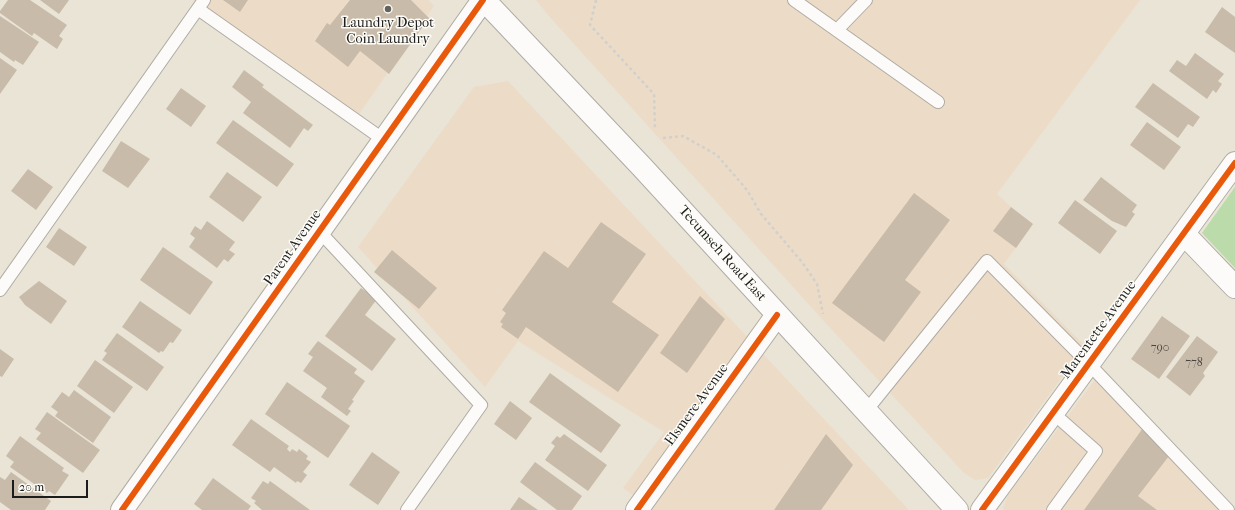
<!DOCTYPE html>
<style>
body{margin:0}
#map{position:relative;width:1235px;height:510px;overflow:hidden;background:#e9e4d6;font-family:"IM FELL French Canon",serif}
canvas{display:block}
.scale{position:absolute;left:12px;top:480px;width:76px;height:18px;box-sizing:border-box;border:2px solid #1c1c1c;border-top:0;padding-left:5px;font-size:12px;line-height:14px;white-space:nowrap;color:#1c1c1c;-webkit-text-stroke:3px #fdfcf7;paint-order:stroke}
</style>
<div id="map">
<canvas width="1235" height="510"></canvas>
<div class="scale">20 m</div>
</div>
<script>
const ctx = document.querySelector('canvas').getContext('2d');
ctx.lineJoin = 'round';
function fill(path, color) { ctx.fillStyle = color; ctx.fill(path, 'evenodd'); }
const shape = rows => new Path2D(rows.map(r => 'M' + r).join(''));
function trace(path, color, width, dash) { ctx.strokeStyle = color; ctx.lineWidth = width; ctx.lineCap = dash ? 'butt' : 'round'; ctx.setLineDash(dash || []); ctx.stroke(path); }
function write(font, color, halo, rows, align = 'center') {
  ctx.font = font + ' "IM FELL French Canon",serif'; ctx.lineWidth = 3; ctx.setLineDash([]); ctx.textBaseline = 'middle'; ctx.strokeStyle = halo; ctx.fillStyle = color; for (const [text, x, y, turn = 0] of rows) {
    ctx.save(); ctx.translate(x, y); ctx.rotate((+turn || 0) * Math.PI / 180); ctx.textAlign = isNaN(turn) ? turn : align; if (halo) ctx.strokeText(text, 0, 0); ctx.fillText(text, 0, 0); ctx.restore();
  }
}
const built = shape([
 [193,0,428,0,434,6,353,123],
 [536,0,1140,0,997,194,1011,207,1033,224,1004,264,1085,346,988,478,975,480,964,473,821,318,548,15],
 [508,81,909,510,653,510,623,488,664,432,518,341,485,387,358,247,474,87],
 [1103,369,1111,382,1233,510,1004,510,1003,508,1008,495]
]);
const green = shape([
 [1235,187,1235,268,1202,233]
]);
const building = shape([
 [8,0,30,0,67,25,59,36,63,39,57,49,34,33,32,36,0,13,0,11],
 [40,0,69,0,59,14],
 [223,0,248,0,240,12],
 [350,0,411,0,429,18,389,74,360,51,348,67,315,41,327,23,330,25],
 [1222,7,1235,17,1235,53,1205,32],
 [0,16,39,42,23,65,15,60,14,62,0,52],
 [1195,53,1224,74,1218,81,1222,84,1216,93,1213,90,1207,99,1169,71,1177,60,1186,66],
 [0,58,17,70,0,94],
 [244,70,264,85,262,87,313,125,308,131,304,128,290,148,243,113,251,102,232,87],
 [1153,83,1200,117,1193,127,1188,124,1178,138,1135,107],
 [181,88,206,106,191,127,166,109],
 [233,120,294,164,277,187,216,143],
 [1147,122,1181,147,1164,170,1130,145],
 [121,141,150,159,128,188,102,171],
 [28,169,53,187,36,210,11,191],
 [227,172,262,197,243,222,209,197],
 [1101,177,1137,205,1132,212,1135,214,1126,227,1112,221,1083,200],
 [914,193,950,220,905,280,921,292,884,342,832,303],
 [1075,200,1117,231,1100,254,1058,223],
 [1011,207,1033,224,1016,248,993,231],
 [207,221,235,242,229,250,235,254,228,262,224,259,217,268,189,247,195,238,190,234,195,226,201,230],
 [601,222,646,254,612,302,659,335,618,392,526,327,518,339,501,327,503,324,500,322,506,313,502,310,544,251,568,268],
 [59,228,87,247,74,266,46,247],
 [163,247,213,282,190,315,140,280],
 [392,250,437,288,419,309,374,272],
 [39,281,67,301,51,324,25,305,19,297],
 [361,288,377,299,365,315,396,339,372,371,325,336],
 [700,296,725,319,687,373,660,353],
 [140,301,182,330,173,343,170,342,163,352,161,351,159,353,122,327],
 [1162,316,1190,336,1159,379,1131,359],
 [117,333,164,367,147,391,102,360,107,353,104,351],
 [1197,336,1218,352,1203,373,1205,376,1190,396,1166,377],
 [318,341,357,369,354,373,365,381,352,400,354,401,348,409,351,411,347,416,321,397,327,388,303,371,313,357,308,354],
 [0,349,14,359,2,377,0,376],
 [95,360,133,387,114,413,77,386],
 [550,373,621,425,601,453,529,402],
 [287,382,350,426,328,458,265,414],
 [74,390,111,417,93,443,55,416,58,412,51,407,62,392,69,397],
 [510,401,532,418,516,440,494,424],
 [47,412,100,450,83,473,36,439,41,433,35,429],
 [251,419,289,446,287,449,290,452,292,449,297,452,299,449,308,456,306,459,311,462,303,472,307,475,301,483,297,481,296,483,274,467,270,472,232,445],
 [1143,428,1169,456,1138,496,1157,510,1084,510],
 [564,434,607,465,588,491,545,460,555,446,551,443,557,436,560,438],
 [826,434,853,465,821,510,774,510],
 [20,436,64,468,62,471,69,475,55,495,49,491,47,493,10,467,14,462,6,456],
 [372,452,400,472,378,505,349,485],
 [535,462,582,496,572,510,557,510,520,482],
 [11,472,51,501,45,510,11,510,0,502,0,477,5,480],
 [213,478,251,506,248,510,202,510,194,504],
 [263,481,268,484,270,481,310,510,262,510,254,503,256,501,251,498],
 [519,497,538,510,510,510]
]);
const path = shape([
 [596,0,590,25,654,94,655,128],
 [663,138,683,136,717,155,747,190,761,214,802,262,817,284,823,314]
]);
const lane = shape([
 [794,0,938,102],
 [198,9,384,140],
 [837,30,866,0],
 [319,231,481,405,407,510],
 [0,290,204,0],
 [866,411,987,261,1089,364,1228,510],
 [1053,510,1096,451,1053,413]
]);
const street = shape([
 [1184,234,1235,287],
 [637,510,777,315],
 [982,510,1235,163]
]);
const secondary = shape([
 [484,0,642,167,957,510],
 [122,510,483,0]
]);
const cycleway = shape([
 [122,510,483,0],
 [637,510,777,315],
 [982,510,1235,163]
]);
const markers = [
 [388,9,4,"#64625d"]
];
const numberNames = [
 ["790",1160,348],
 ["778",1194,363]
];
const poiNames = [
 ["Laundry Depot",388,24],
 ["Coin Laundry",388,40]
];
const streetNames = [
 ["Parent Avenue",293,248,-55],
 ["Tecumseh Road East",722,254,48],
 ["Marentette Avenue",1099,330,-54],
 ["Elsmere Avenue",697,405,-54]
];
fill(built, '#ecdcc7');
fill(green, '#bbdbab');
fill(building, '#c9bba9');
trace(lane, '#afaca4', 14);
trace(street, '#afaca4', 24);
trace(secondary, '#afaca4', 24);
trace(path, '#d1d0cc', 2.5, [3, 3]);
trace(lane, '#fcfbf9', 12);
trace(street, '#fcfbf9', 22);
trace(secondary, '#fcfbf9', 22);
trace(cycleway, '#e8590c', 6);
for (const [x, y, r, color] of markers) { const dot = new Path2D(); dot.arc(x, y, r, 0, 2 * Math.PI); ctx.fillStyle = color; ctx.fill(dot); trace(dot, '#fdfcf7', 1.5); }
write('12px', '#47443f', null, numberNames);
write('14px', '#1c1c1c', '#fdfcf7', poiNames);
write('14px', '#1c1c1c', '#fdfcf7', streetNames);
</script>
